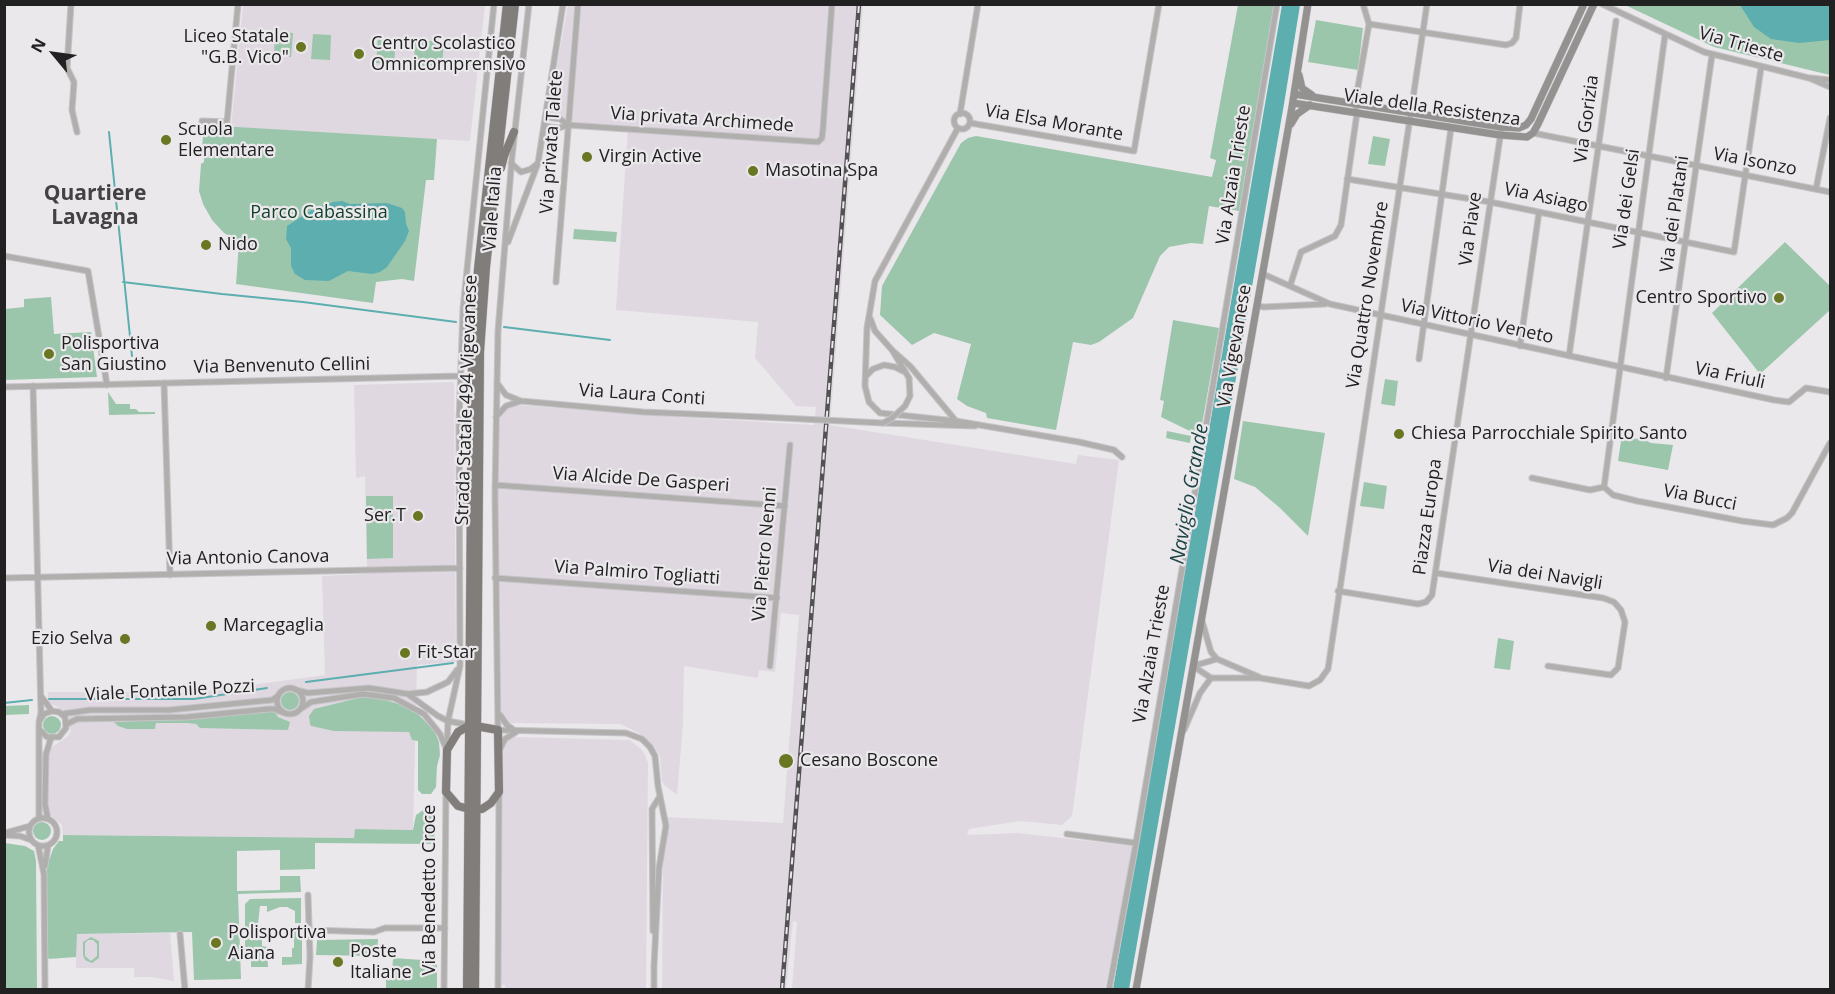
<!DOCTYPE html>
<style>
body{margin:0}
#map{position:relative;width:1835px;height:994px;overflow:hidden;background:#ebe8ec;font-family:"Open Sans",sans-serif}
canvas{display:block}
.frame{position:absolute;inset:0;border:6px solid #222122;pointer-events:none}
.north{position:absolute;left:24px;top:24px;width:60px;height:60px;-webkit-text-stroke:4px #ebe8ec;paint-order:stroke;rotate:299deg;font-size:16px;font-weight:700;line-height:24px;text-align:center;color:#222122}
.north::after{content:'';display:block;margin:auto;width:21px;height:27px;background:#222122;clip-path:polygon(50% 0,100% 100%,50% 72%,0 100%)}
</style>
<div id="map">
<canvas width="1835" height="994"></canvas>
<div class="frame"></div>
<div class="north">N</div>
</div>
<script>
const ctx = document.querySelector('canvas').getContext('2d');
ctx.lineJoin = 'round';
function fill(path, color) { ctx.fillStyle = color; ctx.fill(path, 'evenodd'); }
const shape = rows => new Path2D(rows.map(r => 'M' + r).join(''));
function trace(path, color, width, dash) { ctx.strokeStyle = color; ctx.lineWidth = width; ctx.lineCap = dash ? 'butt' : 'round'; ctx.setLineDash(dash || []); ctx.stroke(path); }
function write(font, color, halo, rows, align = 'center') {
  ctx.font = font + ' "Open Sans",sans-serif'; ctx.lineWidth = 4.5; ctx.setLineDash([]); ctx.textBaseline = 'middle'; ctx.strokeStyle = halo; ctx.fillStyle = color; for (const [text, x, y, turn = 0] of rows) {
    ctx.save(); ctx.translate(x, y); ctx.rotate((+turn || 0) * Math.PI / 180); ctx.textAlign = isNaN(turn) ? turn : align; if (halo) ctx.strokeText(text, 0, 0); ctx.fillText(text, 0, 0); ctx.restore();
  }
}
const built = shape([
 [243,5,485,5,470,141,231,127],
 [568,5,863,5,830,425,1076,464,1078,455,1119,460,1072,816,1062,825,1020,821,969,829,967,835,1018,833,1133,846,1105,989,792,989,797,922,793,921,786,989,662,989,663,864,667,817,783,823,799,615,781,613,775,672,759,670,758,678,684,666,683,725,677,795,665,786,662,781,660,756,656,749,639,733,620,724,509,723,501,710,496,565,499,422,501,415,505,410,518,405,677,417,814,425,816,407,796,406,755,358,758,322,616,310,628,127,547,120],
 [454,382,456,662,417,665,413,830,355,829,355,838,63,835,62,825,48,813,48,752,52,747,67,737,71,731,65,711,48,702,48,692,200,692,325,675,322,576,367,574,365,476,356,478,354,385],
 [515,737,630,740,641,749,645,755,648,763,646,989,505,990,505,985,500,985,502,747,507,739],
 [170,933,174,981,151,977,134,977,134,968,76,968,76,934]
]);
const green = shape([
 [1238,5,1274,5,1239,211,1209,206,1203,244,1191,243,1169,247,1160,256,1133,318,1099,342,1091,345,1073,342,1056,430,987,418,986,413,967,406,957,399,971,344,934,333,912,345,880,315,882,286,961,143,968,138,976,136,1212,177,1216,160,1210,158],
 [1625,5,1830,5,1830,75,1714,47],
 [1316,20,1363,28,1358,70,1308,62],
 [275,32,293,33,291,57,274,56],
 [313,34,331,35,330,60,311,59],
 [378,38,396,39,394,64,376,63],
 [415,40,444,42,442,67,414,65],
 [204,125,437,139,434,180,426,180,414,281,402,279,376,282,373,303,236,284,239,242,224,233,212,220,203,204,199,191,201,164,204,162,204,150,202,148],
 [1373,136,1390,139,1385,166,1368,164],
 [574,229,617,232,616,242,573,239],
 [1785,242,1830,286,1830,310,1760,374,1712,313],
 [51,297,54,334,91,332,97,377,5,380,5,309,24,307,24,299],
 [1173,320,1219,328,1200,436,1161,417,1164,401,1160,400],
 [1385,379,1398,381,1395,406,1381,404],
 [108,392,116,404,130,404,130,409,136,409,139,412,155,412,155,414,109,415],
 [1243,421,1325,433,1308,536,1280,508,1255,487,1234,479],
 [1167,431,1191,436,1190,443,1166,438],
 [1641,438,1651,443,1673,445,1668,470,1618,461,1621,441],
 [1364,482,1387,486,1384,509,1360,506],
 [366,496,393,496,393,558,367,559],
 [1498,638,1514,641,1510,670,1494,668],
 '281 701a9 9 0 1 1 18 0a9 9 0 1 1-18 0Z',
 [362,697,382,699,405,706,419,715,434,730,439,742,440,755,437,766,436,787,431,794,422,794,418,790,418,741,412,740,409,732,334,731,311,726,310,724,309,716,314,709],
 [29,705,29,714,5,715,5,706],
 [274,710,278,717,290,722,288,730,200,728,196,724,188,723,156,723,155,729,127,729,118,726,114,722,191,719],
 '43 725a9 9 0 1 1 18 0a9 9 0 1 1-18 0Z',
 [425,809,431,812,435,818,434,844,315,843,315,869,280,870,280,850,237,851,237,891,280,890,280,876,300,876,301,892,238,894,241,979,194,980,192,932,77,934,76,957,49,959,47,956,47,860,50,858,53,849,59,841,63,841,63,835,354,838,355,829,413,830,416,815],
 '33 831a9 9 0 1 1 18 0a9 9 0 1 1-18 0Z',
 [5,843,25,846,34,851,36,861,37,989,5,989],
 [301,898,301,923,295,923,295,911,287,907,280,907,267,912,267,906,260,906,258,924,260,928,262,928,262,946,267,947,268,967,251,967,251,954,245,946,245,904,250,899],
 [294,929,302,929,302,964,282,965,282,957,292,957,292,948,294,948],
 [91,937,99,941,99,958,92,963,85,960,83,955,83,942],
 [88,940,93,940,97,944,97,956,91,961,85,956,85,943],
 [378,939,377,956,316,955,317,940],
 [393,958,437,961,437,989,386,989,386,976,392,974]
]);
const water = shape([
 [1282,5,1300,5,1284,104,1129,989,1113,989],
 [1740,5,1830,5,1830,40,1799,43,1771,39,1754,27],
 [342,201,350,204,387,203,402,208,405,212,406,224,409,231,405,241,387,267,380,272,372,274,348,271,329,281,305,280,295,274,291,266,291,248,286,239,287,226,310,211,333,202]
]);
const stream = shape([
 [109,132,132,356],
 [123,282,222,294,303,302,456,322],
 [504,327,610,340],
 [306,682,453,663],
 [49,699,194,699,267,688],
 [4,703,32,700]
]);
const street = shape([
 [71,4,67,68,74,82,72,110,77,132],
 [529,4,512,157,498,331,495,495,498,730,626,733,642,739,650,747,655,756,658,786,666,826,659,868,654,966],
 [1602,4,1704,52,1809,78,1830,87],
 [1369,24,1506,45,1512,43,1516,38,1520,4],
 [1811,78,1830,80],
 '954 121a8 8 0 1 1 16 0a8 8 0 1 1-16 0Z',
 [960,114,978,4],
 [545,117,560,119,568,125],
 [202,121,227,122,238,4],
 [970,123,1134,151,1159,4],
 [544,126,559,128,568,125,818,142,822,138,823,128,832,4],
 [958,128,875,281,867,328,865,386,869,402,880,413,956,421,1079,442,1114,450,1122,457],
 [1533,133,1830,192],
 [511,163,521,172,531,169,537,164],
 [1347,179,1490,202,1734,252,1761,68],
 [1816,189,1830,118],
 [508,242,538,163,563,4],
 [4,256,88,271,107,385],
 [1263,274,1330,304,1774,400,1789,402,1806,388,1830,392],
 [556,282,578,4],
 [1290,286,1301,252,1335,236,1341,225,1357,113,1355,104,1369,24,1363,4],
 [1257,306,1264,307,1325,304],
 [870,318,875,331,892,350,909,378],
 [1520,346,1539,212],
 [892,350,910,366,956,421],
 [1569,356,1616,21],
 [1419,359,1451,128],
 [866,376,873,369,884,365,895,367,903,371],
 [1666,378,1712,55],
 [164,383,170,575],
 [497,383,506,395,521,401,643,412,761,417],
 [33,386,41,713,39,722],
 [4,387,459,376],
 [496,417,506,406,521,401],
 [883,423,975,426],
 [1532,478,1590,490,1604,487],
 [495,485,785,506],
 [1604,487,1665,35],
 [1604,487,1613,495,1637,501,1742,521,1773,525,1787,518,1792,513,1830,443],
 [462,522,468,490],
 [1436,573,1603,598,1614,602,1621,610,1625,622,1618,668,1611,675,1548,666],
 [4,578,460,568],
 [495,578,777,598],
 [1338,591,1418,604,1426,602,1432,595,1501,131],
 [1202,621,1211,652,1217,659,1259,677],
 [770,666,790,445],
 [1193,666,1217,659],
 [1193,666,1211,678],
 [1211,678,1260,678,1309,686,1320,680,1328,669,1427,4],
 '277 701a13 13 0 1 1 26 0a13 13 0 1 1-26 0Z',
 [296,690,308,693,369,688,408,694,427,692,448,682,457,670],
 [409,695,438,716,448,721,469,725],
 [41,696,52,711],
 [302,708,311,702,363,694,394,698,424,714,440,734,446,748],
 [62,714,90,710,169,710,220,705,272,700,279,695],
 [500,715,507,725,514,730],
 [67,724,77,719,187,717,269,709,274,709,284,713],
 [1184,730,1200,693,1211,678],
 [447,747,448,721,460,666,459,423,463,309,494,4],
 [500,749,505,739,516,732],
 [39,818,39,722,44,714,52,711,59,712,65,717,66,728,59,737,47,737,40,730],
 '29 832a14 14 0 1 1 28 0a14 14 0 1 1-28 0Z',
 [48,819,45,804,46,754,51,738],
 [5,833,30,826],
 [1067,834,1136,843],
 [4,835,20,836,31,840],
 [38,845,44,874,45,990],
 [45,866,48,845],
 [309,930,374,932,385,928,445,928],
 [653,931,652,809,660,796],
 [180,934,185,990],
 [308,990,310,957,308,895],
 [444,990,446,792],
 [498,990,499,793],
 [654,990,654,964],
 [1109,990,1136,843,1277,4]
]);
const secondary = shape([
 [1299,75,1302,88,1312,95],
 [1294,94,1501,127,1519,128,1526,125,1531,119,1584,4],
 [1293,103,1500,135,1527,137,1533,133,1538,124,1594,4],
 [1291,124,1297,114,1310,105],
 [1136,990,1292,107,1308,4]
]);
const primary = shape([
 [501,168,504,156,514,132],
 [470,725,498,730,499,792,491,803,482,809,469,809,458,806,446,792,447,750,458,732,470,725],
 [467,990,472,361,478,269,507,4],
 [475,990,480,352,486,267,515,4]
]);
const rail = shape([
 [782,990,859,4]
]);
const streetBridge = shape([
 [761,417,883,423,892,418,905,406,910,396,909,378]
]);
const markers = [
 [301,47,6,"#697622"],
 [359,54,6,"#697622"],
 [166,140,6,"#697622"],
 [587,157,6,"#697622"],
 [753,171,6,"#697622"],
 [206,245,6,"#697622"],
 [1779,298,6,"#697622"],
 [49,354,6,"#697622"],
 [1399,434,6,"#697622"],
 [418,516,6,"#697622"],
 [211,626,6,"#697622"],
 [125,639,6,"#697622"],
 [405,653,6,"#697622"],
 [786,761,8,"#697622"],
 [216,943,6,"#697622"],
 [338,962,6,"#697622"]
];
const poiNames = [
 ["Liceo Statale",289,37,"right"],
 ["\"G.B. Vico\"",289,58,"right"],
 ["Centro Scolastico",371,44],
 ["Omnicomprensivo",371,65],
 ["Scuola",178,130],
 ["Elementare",178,151],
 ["Virgin Active",599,157],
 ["Masotina Spa",765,171],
 ["Nido",218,245],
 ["Centro Sportivo",1767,298,"right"],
 ["Polisportiva",61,344],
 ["San Giustino",61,365],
 ["Chiesa Parrocchiale Spirito Santo",1411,434],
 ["Ser.T",406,516,"right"],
 ["Marcegaglia",223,626],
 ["Ezio Selva",113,639,"right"],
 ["Fit-Star",417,653],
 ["Cesano Boscone",800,761],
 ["Polisportiva",228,933],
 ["Aiana",228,954],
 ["Poste",350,952],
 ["Italiane",350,973]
];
const streetNames = [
 ["Via Trieste",1741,45,16],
 ["Viale della Resistenza",1432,108,8],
 ["Via Gorizia",1587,119,-82],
 ["Via privata Archimede",702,120,4],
 ["Via Elsa Morante",1054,123,10],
 ["Via privata Talete",552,142,-86],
 ["Via Isonzo",1755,162,11],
 ["Via Alzaia Trieste",1234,175,-81],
 ["Via Asiago",1546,198,12],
 ["Via dei Gelsi",1627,199,-82],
 ["Viale Italia",493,209,-86],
 ["Via dei Platani",1675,214,-82],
 ["Via Piave",1471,229,-82],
 ["Via Quattro Novembre",1368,295,-81],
 ["Via Vittorio Veneto",1477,322,12],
 ["Via Vigevanese",1235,346,-80],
 ["Via Benvenuto Cellini",282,366,-1],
 ["Via Friuli",1730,376,12],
 ["Via Laura Conti",642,395,4],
 ["Strada Statale 494 Vigevanese",467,400,-88],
 ["Via Alcide De Gasperi",641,480,4],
 ["Via Bucci",1700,498,11],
 ["Piazza Europa",1428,517,-82],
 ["Via Pietro Nenni",765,554,-85],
 ["Via Antonio Canova",248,558,-1],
 ["Via Palmiro Togliatti",637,573,4],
 ["Via dei Navigli",1545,575,9],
 ["Via Alzaia Trieste",1152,654,-80],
 ["Viale Fontanile Pozzi",170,691,-3],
 ["Via Benedetto Croce",430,890,-90]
];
const parkNames = [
 ["Parco Cabassina",319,213]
];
const waterNames = [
 ["Naviglio Grande",1190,494,-80]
];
const quarterNames = [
 ["Quartiere",95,194],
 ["Lavagna",95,218]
];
fill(built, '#dfd8e1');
fill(green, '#9cc6ac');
fill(water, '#5daeaf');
trace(stream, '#5daeaf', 2);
trace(street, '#c7c4c8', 7);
trace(secondary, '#c7c4c8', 8);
trace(primary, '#c7c4c8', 9);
trace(street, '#b0afad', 5);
trace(secondary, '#949290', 7);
trace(primary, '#807d7b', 8);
trace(rail, '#535153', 4.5);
trace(rail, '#ebe8ec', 2, [7]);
trace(streetBridge, '#c7c4c8', 7, []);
trace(streetBridge, '#b0afad', 5);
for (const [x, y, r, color] of markers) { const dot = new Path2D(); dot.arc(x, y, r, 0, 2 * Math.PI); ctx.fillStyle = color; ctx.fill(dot); trace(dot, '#ebe8ec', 2); }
write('18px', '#222122', '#ebe8ec', poiNames, 'left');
write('18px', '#222122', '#ebe8ec', streetNames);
write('18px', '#103f28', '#ebe8ec', parkNames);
write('italic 20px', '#1e4545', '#ebe8ec', waterNames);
write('bold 21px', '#444144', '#ebe8ec', quarterNames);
</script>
